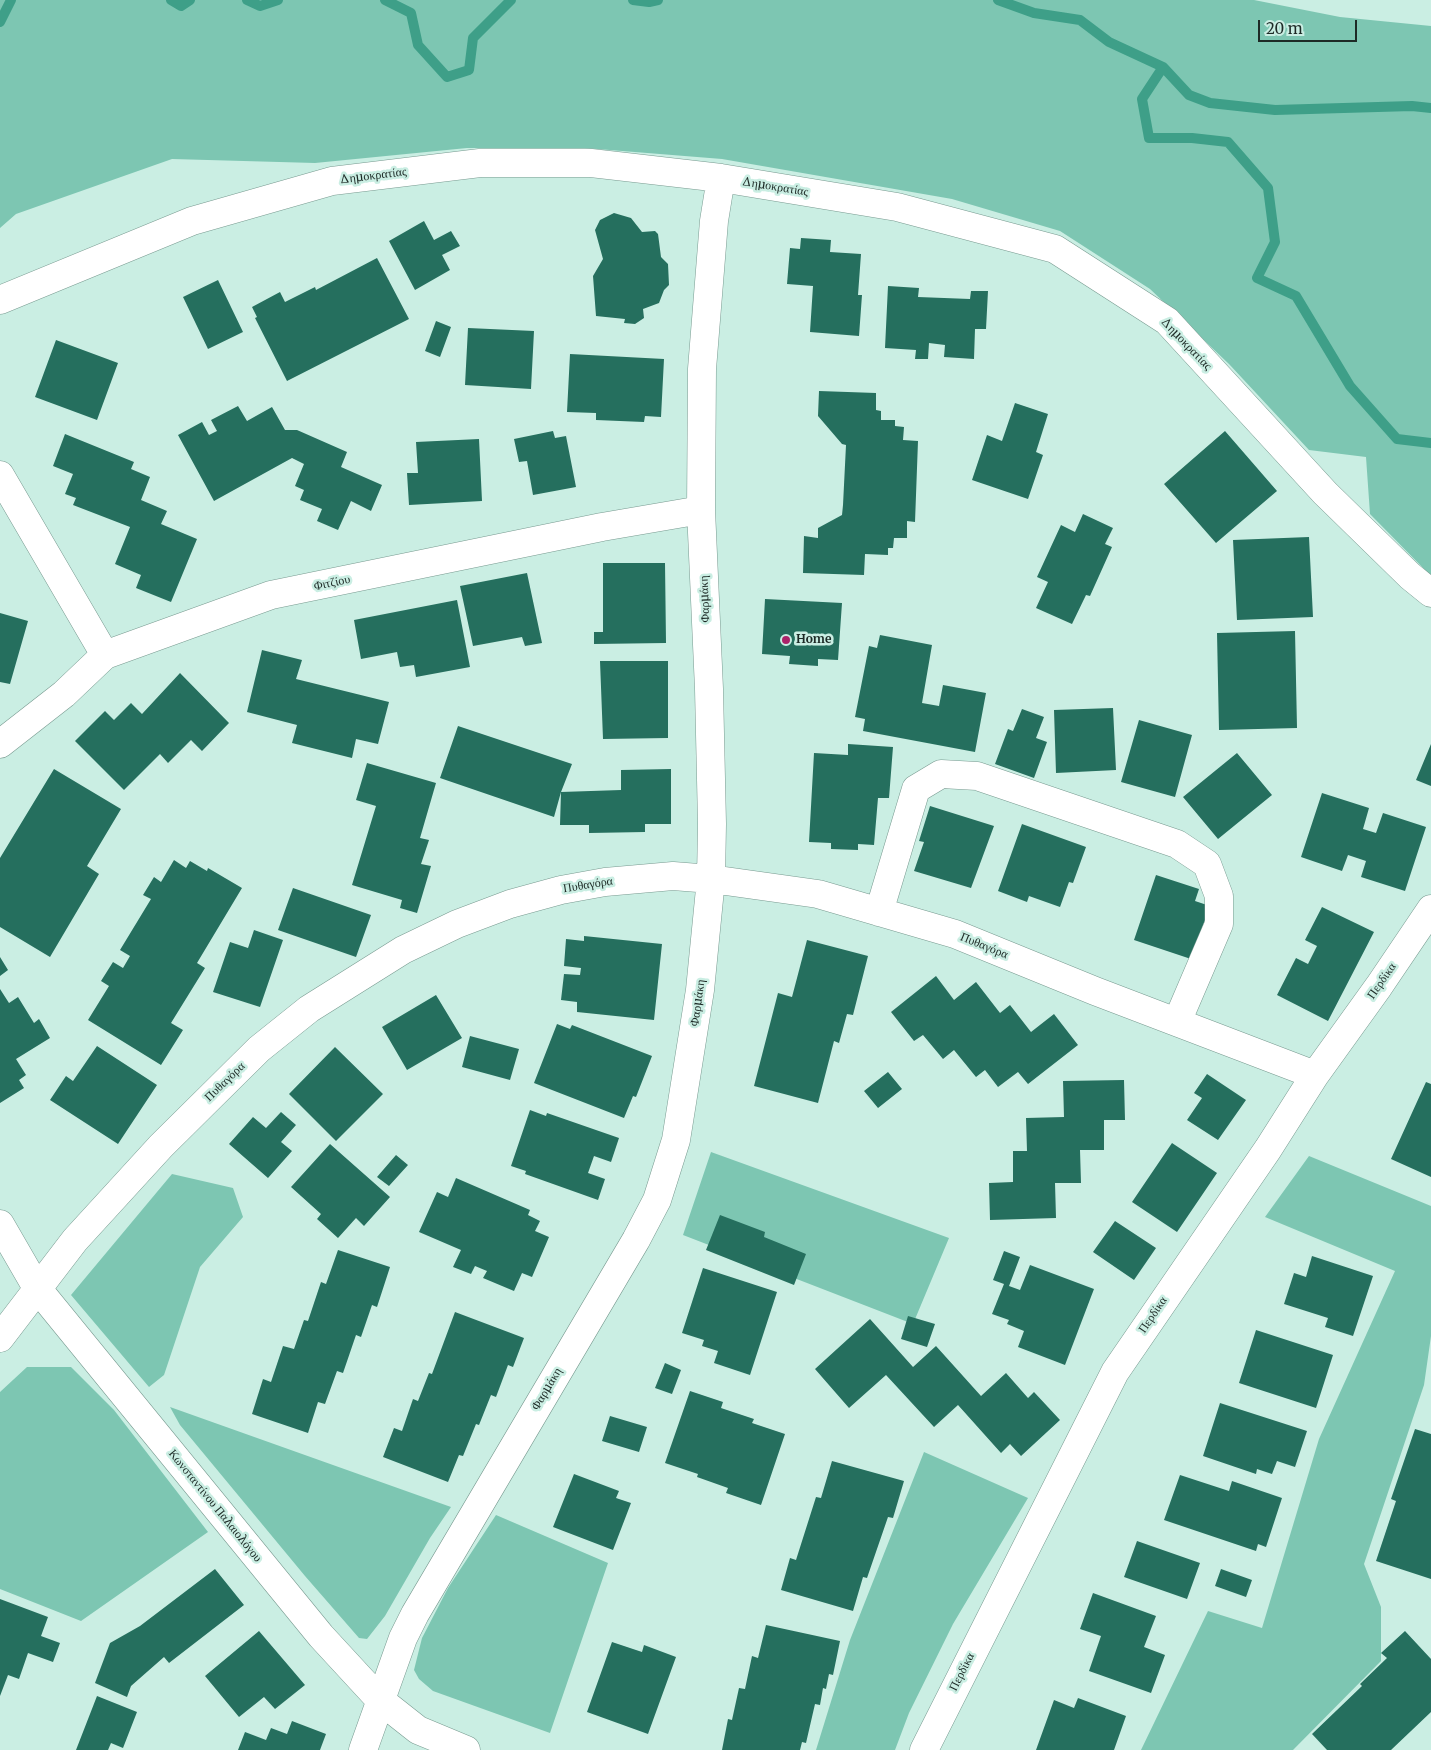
<!DOCTYPE html>
<meta charset="utf-8">
<style>
body{margin:0}
#map{position:relative;width:1431px;height:1750px;overflow:hidden;background:#caeee3;font-family:Merriweather,serif}
canvas{display:block}
.scale{position:absolute;left:1258px;top:20px;width:99px;height:22px;box-sizing:border-box;border:2px solid #1d2a26;border-top:0;padding-left:6px;font-size:15px;line-height:18px;white-space:nowrap;color:#1d2a26;-webkit-text-stroke:4px #caeee3;paint-order:stroke}
</style>
<div id="map">
<canvas width="1431" height="1750"></canvas>
<div class="scale">20 m</div>
</div>
<script>
const ctx = document.querySelector('canvas').getContext('2d');
ctx.lineJoin = 'round';
function fill(path, color) { ctx.fillStyle = color; ctx.fill(path, 'evenodd'); }
const shape = rows => new Path2D(rows.map(r => 'M' + r).join(''));
function trace(path, color, width, dash) { ctx.strokeStyle = color; ctx.lineWidth = width; ctx.lineCap = dash ? 'butt' : 'round'; ctx.setLineDash(dash || []); ctx.stroke(path); }
function write(font, color, halo, rows, align = 'center') {
  ctx.font = font + ' Merriweather,serif'; ctx.lineWidth = 5; ctx.setLineDash([]); ctx.textBaseline = 'middle'; ctx.strokeStyle = halo; ctx.fillStyle = color; for (const [text, x, y, turn = 0] of rows) {
    ctx.save(); ctx.translate(x, y); ctx.rotate((+turn || 0) * Math.PI / 180); ctx.textAlign = isNaN(turn) ? turn : align; if (halo) ctx.strokeText(text, 0, 0); ctx.fillText(text, 0, 0); ctx.restore();
  }
}
const green = shape([
 [0,0,1254,0,1340,17,1431,26,1431,576,1370,514,1366,457,1309,450,1229,364,1150,289,1060,231,952,199,722,159,585,148,467,148,315,163,172,159,16,214,0,228],
 [711,1152,949,1238,913,1324,683,1235],
 [1309,1156,1431,1206,1431,1336,1424,1385,1364,1564,1381,1607,1381,1661,1293,1750,1141,1750,1208,1611,1262,1628,1319,1439,1395,1271,1265,1217],
 [172,1174,233,1188,243,1217,200,1267,164,1375,149,1387,71,1295],
 [27,1367,71,1367,114,1410,208,1532,81,1621,0,1589,0,1392],
 [170,1407,451,1507,430,1538,385,1616,367,1639,359,1638,305,1576,180,1425],
 [924,1452,1028,1498,953,1624,909,1713,895,1750,816,1750,850,1640],
 [496,1515,608,1563,550,1733,433,1691,419,1679,414,1670,422,1638,448,1588]
]);
const stream = shape([
 [171,0,181,6,190,0],
 [247,0,260,6,278,0],
 [385,0,411,13,418,45,447,77,469,70,473,38,511,0],
 [633,0,649,2,658,0],
 [998,0,1034,13,1080,20,1109,42,1163,67,1189,95,1210,103,1275,110,1412,106,1431,108],
 [0,22,11,0],
 [1163,67,1142,99,1149,138,1192,138,1228,142,1268,188,1275,242,1257,278,1296,296,1350,386,1397,439,1431,443]
]);
const building = shape([
 [614,213,631,218,642,232,655,231,658,234,661,257,668,264,669,285,664,290,659,303,643,309,644,318,635,324,624,323,625,319,596,316,593,276,603,259,595,230,600,220],
 [424,221,434,240,451,231,460,246,442,255,450,270,415,290,389,241],
 [801,238,831,240,830,252,861,254,858,295,862,295,859,336,810,332,813,286,787,284,790,248,800,249],
 [377,258,409,319,287,381,255,318,257,317,252,307,280,292,285,302,315,287,316,290],
 [218,280,243,332,208,349,183,297],
 [888,286,919,288,918,297,970,299,971,291,988,291,986,329,975,329,974,359,944,357,945,345,929,343,928,359,915,359,916,350,885,348],
 [436,321,451,327,440,357,425,351],
 [468,328,534,331,531,389,465,385],
 [56,340,118,363,97,420,35,397],
 [570,354,664,359,661,417,645,416,644,422,596,420,596,413,567,412],
 [819,391,876,393,876,410,881,411,881,420,895,420,895,426,904,427,903,440,918,441,915,522,907,521,907,538,894,538,893,548,888,548,888,555,865,554,864,575,803,573,804,536,818,538,818,528,842,515,843,505,846,445,842,444,818,416],
 [1015,403,1048,414,1036,452,1043,455,1028,499,972,480,987,435,1002,441],
 [238,406,247,421,272,407,285,430,297,430,347,452,341,467,382,485,371,511,351,501,338,530,317,521,322,509,300,500,304,490,295,486,304,464,292,458,214,501,178,435,202,422,209,435,217,431,211,420],
 [553,431,555,438,566,436,576,487,533,495,527,461,519,462,514,439],
 [1225,431,1277,491,1216,543,1164,484],
 [65,434,134,462,131,469,150,477,141,500,167,511,161,524,197,539,171,602,136,588,141,575,115,564,130,527,73,505,76,498,65,494,73,474,53,466],
 [479,439,482,501,409,505,407,473,418,473,416,442],
 [1083,514,1113,528,1105,544,1112,547,1090,596,1086,595,1072,624,1036,608,1048,582,1037,577,1061,525,1075,532],
 [1309,537,1313,617,1237,620,1233,540],
 [603,563,665,563,666,643,594,644,594,632,603,632],
 [527,573,542,643,525,646,522,637,473,646,460,586],
 [765,599,842,603,838,660,818,659,818,666,789,664,790,656,762,654],
 [457,600,470,667,416,677,414,665,400,667,397,652,361,659,354,620],
 [0,613,28,621,10,684,0,682],
 [1295,631,1297,728,1219,730,1217,633],
 [880,635,932,645,922,703,939,706,943,685,986,693,975,752,863,731,865,719,855,717,869,646,877,648],
 [262,650,302,660,296,679,389,702,378,744,356,739,352,758,292,743,297,725,247,712],
 [600,661,668,661,668,738,603,739],
 [180,673,229,723,202,751,191,740,168,763,160,754,124,790,75,741,105,711,114,720,131,703,142,714],
 [1113,708,1116,770,1056,773,1054,710],
 [1022,709,1044,717,1036,738,1047,742,1034,778,995,764,1008,729,1013,731],
 [1139,720,1192,735,1175,797,1121,782],
 [458,726,572,764,561,792,621,790,621,770,671,769,671,824,645,824,645,832,589,833,589,825,560,825,561,792,554,817,440,778],
 [848,744,893,747,889,798,878,798,874,845,858,844,858,850,831,849,831,843,809,842,814,753,848,755],
 [1431,744,1431,786,1416,780],
 [1237,753,1272,795,1218,839,1183,797],
 [367,763,436,783,420,838,429,840,421,864,431,866,417,913,400,908,402,900,352,885,376,806,356,800],
 [54,769,121,809,87,866,99,874,50,957,0,927,0,858],
 [1322,793,1369,808,1363,829,1376,833,1383,813,1426,827,1405,891,1361,877,1366,861,1348,855,1342,871,1301,857],
 [930,806,994,826,971,888,914,871,924,842,919,841],
 [1022,824,1086,847,1073,883,1069,882,1060,907,1029,896,1027,902,998,891],
 [174,860,186,868,190,861,207,871,208,868,242,888,197,963,205,968,171,1023,183,1030,161,1065,88,1020,109,986,101,981,113,962,123,968,130,956,120,950,151,899,143,895,154,877,161,882],
 [1156,875,1199,889,1195,901,1210,906,1191,959,1134,940],
 [293,888,371,915,356,957,278,930],
 [1322,907,1374,932,1328,1021,1277,995,1296,958,1308,964,1317,946,1305,940],
 [254,930,283,940,260,1007,213,992,230,942,248,948],
 [584,936,662,944,654,1020,577,1012,577,1002,561,1000,564,974,580,975,581,968,564,966,566,939,584,941],
 [807,940,868,956,853,1015,847,1014,839,1043,834,1041,818,1103,754,1086,778,993,792,997],
 [0,957,8,970,0,976],
 [936,976,954,1000,976,982,1000,1013,1010,1005,1031,1032,1054,1014,1078,1045,1028,1084,1018,1072,998,1087,985,1070,976,1077,954,1050,943,1059,923,1035,914,1041,891,1012],
 [0,989,9,1003,18,997,34,1023,39,1019,50,1038,16,1059,26,1075,19,1080,24,1088,0,1103],
 [436,995,462,1038,407,1070,382,1027],
 [557,1024,570,1029,572,1025,652,1056,636,1097,633,1096,624,1118,534,1083],
 [470,1036,519,1049,510,1080,462,1067],
 [97,1046,157,1085,118,1144,50,1100,66,1076,73,1081],
 [335,1047,383,1094,336,1141,289,1094],
 [888,1072,902,1089,878,1108,864,1091],
 [1207,1074,1246,1100,1218,1140,1187,1120,1202,1098,1194,1093],
 [1124,1080,1125,1120,1104,1120,1104,1150,1080,1150,1081,1183,1055,1183,1056,1218,990,1220,989,1183,1013,1182,1013,1151,1027,1151,1026,1118,1064,1117,1063,1081],
 [1426,1082,1431,1084,1431,1177,1391,1159],
 [530,1110,546,1116,547,1113,619,1138,611,1162,594,1156,588,1173,605,1179,598,1200,525,1174,526,1171,511,1166],
 [281,1112,296,1125,281,1142,292,1151,268,1178,229,1144,253,1117,266,1128],
 [1172,1143,1217,1173,1177,1232,1132,1202],
 [330,1144,390,1197,364,1226,356,1218,338,1238,317,1219,321,1214,291,1187],
 [396,1155,408,1165,389,1186,377,1177],
 [456,1178,530,1210,528,1215,540,1221,535,1231,549,1237,532,1277,522,1273,514,1291,483,1278,487,1271,475,1266,471,1274,453,1267,461,1250,419,1232,437,1192,448,1197],
 [720,1215,765,1232,764,1237,806,1254,794,1285,706,1250],
 [1115,1221,1156,1248,1134,1280,1093,1252],
 [338,1250,390,1267,377,1307,372,1305,361,1337,356,1335,343,1373,337,1371,325,1404,318,1402,308,1433,252,1414,263,1379,271,1382,283,1346,294,1349,304,1320,308,1321,321,1282,326,1284],
 [1004,1251,1020,1257,1009,1286,1020,1290,1030,1265,1094,1289,1065,1365,1018,1347,1024,1331,1007,1324,1009,1320,992,1314,1004,1284,993,1280],
 [1312,1256,1373,1276,1353,1336,1325,1327,1328,1318,1284,1304,1294,1273,1306,1277],
 [703,1268,777,1292,750,1375,714,1363,718,1351,702,1346,704,1340,682,1333],
 [455,1312,524,1338,513,1367,508,1365,496,1397,491,1395,479,1425,476,1424,463,1456,459,1455,448,1482,383,1457,394,1428,402,1431,413,1399,418,1401,429,1373,432,1374],
 [908,1316,935,1324,927,1347,901,1339],
 [870,1319,913,1367,936,1346,981,1396,1006,1373,1028,1398,1034,1392,1060,1420,1021,1456,1010,1444,1001,1453,958,1405,934,1427,886,1375,849,1408,815,1369],
 [1256,1330,1333,1355,1316,1408,1239,1383],
 [665,1363,681,1370,672,1394,655,1388],
 [690,1391,723,1402,721,1408,754,1419,752,1423,785,1434,761,1505,726,1493,728,1488,697,1477,698,1474,665,1463],
 [1220,1403,1307,1431,1295,1467,1277,1461,1272,1474,1257,1469,1256,1474,1203,1456],
 [610,1416,647,1427,639,1452,602,1441],
 [1415,1429,1431,1434,1431,1579,1376,1561,1396,1501,1391,1499],
 [832,1461,904,1481,893,1518,888,1517,867,1578,863,1577,853,1611,781,1590,790,1558,796,1560,816,1497,821,1498],
 [574,1474,619,1491,616,1498,631,1503,613,1550,553,1527],
 [1180,1475,1229,1491,1232,1481,1282,1498,1266,1547,1258,1544,1256,1551,1164,1520],
 [1137,1541,1200,1563,1187,1599,1124,1577],
 [215,1569,244,1605,169,1663,164,1657,131,1686,127,1697,95,1683,110,1643,140,1626],
 [1221,1569,1252,1580,1246,1597,1215,1586],
 [1093,1593,1156,1616,1144,1647,1165,1655,1151,1693,1089,1671,1101,1636,1080,1629],
 [0,1599,48,1617,41,1636,60,1643,53,1662,28,1653,19,1679,8,1675,0,1696],
 [766,1625,840,1641,833,1675,829,1674,826,1689,823,1688,820,1705,815,1704,806,1743,802,1742,800,1750,722,1750,728,1719,732,1720,739,1688,745,1689,752,1656,758,1658],
 [259,1631,305,1685,275,1709,264,1697,239,1717,205,1676],
 [1405,1631,1431,1659,1431,1712,1391,1750,1327,1750,1312,1734,1362,1686,1360,1684,1387,1658,1381,1653],
 [612,1642,642,1652,644,1645,676,1657,648,1734,587,1712],
 [97,1696,137,1712,123,1748,111,1743,108,1750,76,1750],
 [1078,1698,1126,1716,1114,1750,1036,1750,1054,1700,1074,1708],
 [292,1721,326,1734,320,1750,238,1750,245,1732,266,1740,271,1728,287,1734]
]);
const minor = shape([
 [0,300,192,221,332,181,480,163,591,163,721,178,897,207,1055,249,1167,321,1325,493,1410,576,1431,593],
 [0,475,105,655],
 [0,744,64,694,105,655,271,595,602,527,701,510],
 [879,912,916,789,941,774,977,776,1177,844,1207,864,1219,896,1219,924,1177,1022],
 [0,1224,37,1288,321,1636,380,1700,418,1730,466,1750],
 [0,1338,75,1240,161,1146,259,1049,309,1009,403,950,457,924,510,904,561,890,605,882,673,876,711,879,818,894,955,934,1095,991,1315,1075],
 [363,1750,403,1638,415,1614,636,1240,657,1200,676,1140,700,990,711,879,712,824,709,689,701,510,702,369,714,221,721,178],
 [924,1750,1115,1372,1268,1149,1315,1075,1379,986,1431,909]
]);
const markers = [
 [786,640,5,"#ab2369"]
];
const streetNames = [
 ["Δημοκρατίας",373,176,-7],
 ["Δημοκρατίας",775,187,9],
 ["Δημοκρατίας",1186,344,46],
 ["Φιτζίου",332,583,-12],
 ["Φαρμάκη",705,599,-92],
 ["Πυθαγόρα",588,885,-9],
 ["Πυθαγόρα",984,946,22],
 ["Περδίκα",1382,981,-55],
 ["Φαρμάκη",698,1003,-82],
 ["Πυθαγόρα",225,1082,-44],
 ["Περδίκα",1153,1315,-56],
 ["Φαρμάκη",547,1389,-59],
 ["Κωνσταντίνου Παλαιολόγου",215,1506,51],
 ["Περδίκα",962,1672,-63]
];
const poiNames = [
 ["Home",796,640]
];
fill(green, '#7dc6b2');
trace(stream, '#3e9f88', 10);
fill(building, '#256f5e');
trace(minor, '#789a90', 29);
trace(minor, '#fff', 28);
for (const [x, y, r, color] of markers) { const dot = new Path2D(); dot.arc(x, y, r, 0, 2 * Math.PI); ctx.fillStyle = color; ctx.fill(dot); trace(dot, '#caeee3', 2); }
write('12px', '#1d2a26', '#caeee3', streetNames);
write('bold 12px', '#1d2a26', '#caeee3', poiNames, 'left');
</script>
